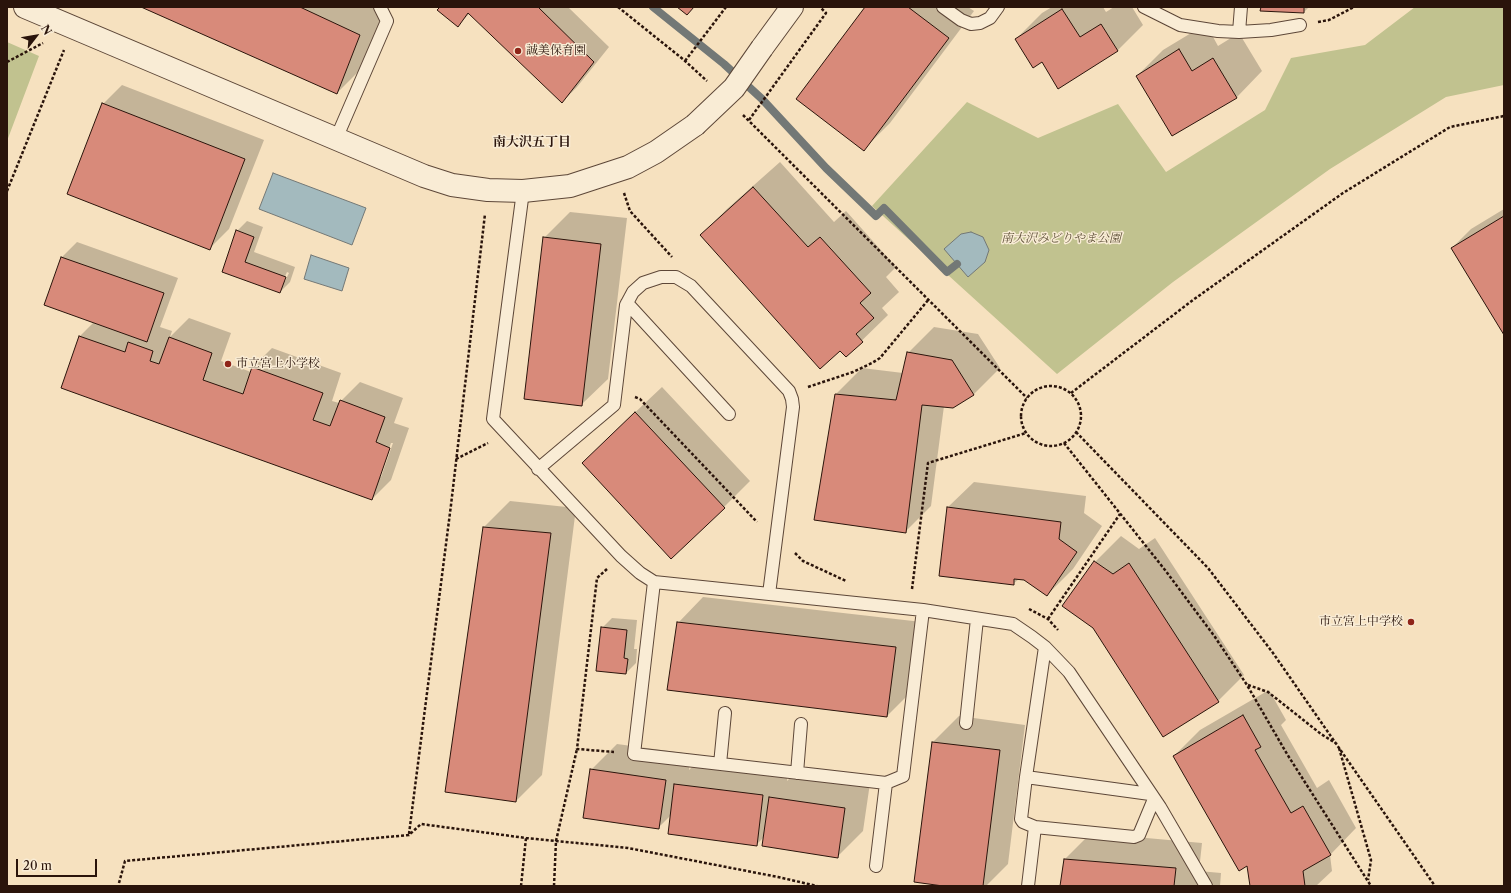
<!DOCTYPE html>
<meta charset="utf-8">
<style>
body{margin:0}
#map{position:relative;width:1511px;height:893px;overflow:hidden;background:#f6e1bf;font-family:"Libre Caslon Text",serif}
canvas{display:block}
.frame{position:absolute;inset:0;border:8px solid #2a140b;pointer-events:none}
.north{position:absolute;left:16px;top:16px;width:40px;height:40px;-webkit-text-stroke:3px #f9ecd5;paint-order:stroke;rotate:59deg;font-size:11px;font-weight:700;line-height:16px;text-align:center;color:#2a140b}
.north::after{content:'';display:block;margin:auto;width:14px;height:18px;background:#2a140b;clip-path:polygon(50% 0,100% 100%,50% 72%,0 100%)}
.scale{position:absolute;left:16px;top:859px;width:81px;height:18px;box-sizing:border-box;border:2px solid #2a140b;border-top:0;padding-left:5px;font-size:12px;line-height:14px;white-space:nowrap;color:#2a140b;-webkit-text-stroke:3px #f9ecd5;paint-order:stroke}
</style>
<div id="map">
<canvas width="1511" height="893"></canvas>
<div class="frame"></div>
<div class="north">N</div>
<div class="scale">20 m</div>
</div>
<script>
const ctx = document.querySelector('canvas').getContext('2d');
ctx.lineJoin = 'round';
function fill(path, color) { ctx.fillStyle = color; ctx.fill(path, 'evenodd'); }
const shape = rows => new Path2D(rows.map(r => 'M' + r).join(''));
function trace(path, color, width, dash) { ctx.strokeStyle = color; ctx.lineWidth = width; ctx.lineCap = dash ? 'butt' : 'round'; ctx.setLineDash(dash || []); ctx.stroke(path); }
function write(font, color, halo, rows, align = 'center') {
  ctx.font = font + ' "Libre Caslon Text","Noto Serif JP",serif'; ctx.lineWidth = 3; ctx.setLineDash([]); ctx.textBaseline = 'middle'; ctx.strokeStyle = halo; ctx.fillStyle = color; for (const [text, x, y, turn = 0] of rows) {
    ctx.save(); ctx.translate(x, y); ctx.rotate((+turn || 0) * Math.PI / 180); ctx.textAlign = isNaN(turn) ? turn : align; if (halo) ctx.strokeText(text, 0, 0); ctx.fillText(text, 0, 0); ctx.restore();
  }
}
const green = shape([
 [1415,7,1504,7,1504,85,1446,97,1330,169,1173,282,1057,374,872,206,967,102,1038,138,1118,104,1166,172,1265,110,1291,58,1365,45],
 [7,42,39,56,7,141]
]);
const water = shape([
 [273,173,366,208,352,245,259,209,273,173],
 [971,232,983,237,989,250,985,262,968,277,944,249,961,234,971,232],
 [311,255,349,268,342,291,304,279,311,255]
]);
const shadow = shape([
 [143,7,382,7,385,9,363,67,337,93],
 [441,7,568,7,609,47,577,87,562,102,470,13,458,25],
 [866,7,968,7,974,11,890,123,864,149],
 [1052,7,1103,7,1106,12,1114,7,1132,7,1143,25,1117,51,1016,39,1042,13],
 [1262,7,1309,7,1304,12],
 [1206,24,1218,46,1239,33,1262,71,1237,97,1172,135,1137,76,1163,50],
 [122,85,264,140,229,229,210,248,103,104],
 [780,162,834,222,846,211,896,267,886,277,899,292,882,308,888,315,846,356,840,350,701,235,727,209],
 [1504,209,1504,333,1452,248,1471,229],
 [570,212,627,218,608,379,582,404,544,238],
 [247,221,263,227,254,252,295,267,290,282,280,292,223,272,237,231],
 [287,272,289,273,285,281,283,281],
 [77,242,178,278,160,327,172,331,170,337,189,318,231,333,221,361,251,372,253,367,272,348,341,373,332,401,339,403,360,382,403,398,394,423,409,428,391,480,372,499,62,387,80,336,94,322,45,305,62,257],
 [391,443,393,443,381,477,379,477],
 [934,327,978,334,1000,368,974,394,952,407,944,406,931,506,905,532,836,394,862,368,903,373,908,353],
 [662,387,750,481,724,507,609,437],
 [974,482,1086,496,1084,513,1102,526,1073,569,1047,595,1025,580,1019,579,1013,584,948,507],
 [510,501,576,508,542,775,516,801,446,791,484,527],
 [1121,536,1139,549,1155,538,1244,675,1218,701,1094,628,1064,606,1095,562],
 [703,597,922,622,913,690,887,716,678,623],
 [612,618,637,620,634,649,637,649,636,663,626,673,602,628],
 [1269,690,1286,720,1281,725,1317,788,1329,780,1356,828,1330,855,1332,871,1316,886,1251,886,1248,865,1174,756,1200,730],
 [959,716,1025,725,1008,864,986,886,951,886,915,882,933,742],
 [617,744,691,754,689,770,701,758,788,770,787,781,796,772,870,783,863,831,837,857,765,836,756,845,671,815,658,828,591,770],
 [1091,833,1202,843,1199,871,1221,873,1220,886,1061,886,1065,859]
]);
const stream = shape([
 [653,7,724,64,762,99,826,168,876,216,884,208,947,272,957,264]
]);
const building = shape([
 [141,7,300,7,360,35,337,94,141,7],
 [440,7,538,7,594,62,562,103,468,13,458,27,437,10,440,7],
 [677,7,694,7,687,15,677,7],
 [865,7,908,7,949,38,864,151,796,99,865,7],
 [1261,7,1304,7,1304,13,1260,11,1261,7],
 [1062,9,1080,37,1101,24,1118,51,1058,89,1042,62,1033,68,1015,39,1062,9],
 [1179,49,1192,71,1213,58,1237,98,1172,136,1136,76,1179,49],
 [102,103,245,159,210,250,67,194,102,103],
 [753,187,808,247,820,237,871,293,860,303,874,318,856,334,863,342,846,357,840,351,820,369,700,235,753,187],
 [1504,216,1504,335,1451,248,1504,216],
 [236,230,254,237,245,262,286,277,280,293,222,272,236,230],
 [543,237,601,244,582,406,524,399,543,237],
 [61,257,164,293,147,342,44,305,61,257],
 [79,336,125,352,128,342,153,351,150,361,159,364,169,337,212,353,203,380,243,394,252,367,323,393,313,420,330,426,340,400,385,417,376,442,390,448,372,500,61,388,79,336],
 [907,352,952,360,974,395,953,408,922,405,906,533,814,520,835,394,896,400,907,352],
 [635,412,725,508,671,559,582,463,635,412],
 [947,507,1061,522,1059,539,1077,552,1047,596,1024,580,1014,579,1014,585,939,576,947,507],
 [483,527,551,533,516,802,445,792,483,527],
 [1094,561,1113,574,1129,563,1219,702,1163,737,1093,628,1062,606,1094,561],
 [677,622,896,647,887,717,667,690,677,622],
 [601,627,627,630,624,658,628,659,626,674,596,671,601,627],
 [1243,715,1261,747,1255,750,1291,813,1303,806,1331,855,1303,871,1305,886,1250,886,1247,866,1239,871,1173,756,1243,715],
 [932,742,1000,750,983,886,943,886,914,882,932,742],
 [590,769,666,780,659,829,583,818,590,769],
 [674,784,763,795,757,846,668,834,674,784],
 [769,797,845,808,838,858,762,846,769,797],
 [1064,859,1176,868,1174,886,1060,886,1064,859]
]);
const path = shape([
 [618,7,684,60,707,81],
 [1318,22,1329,20,1354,7],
 [685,61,726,7],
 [7,62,43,43],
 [743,115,1027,398],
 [749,120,826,13,820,7],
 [7,191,64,50],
 [624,193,630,211,672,257],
 '1021 416a30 30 0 1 1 60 0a30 30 0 1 1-60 0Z',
 [808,387,853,372,872,363,880,358,929,299],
 [1071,393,1193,300,1343,193,1450,127,1504,116],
 [635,397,640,399,757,522],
 [1076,432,1208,568,1273,653,1435,886],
 [1064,443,1165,570,1215,637,1247,685,1287,754,1371,886],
 [456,459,488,443],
 [795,553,803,561,846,581],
 [607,569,597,578,577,749,614,752],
 [912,589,928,463,1026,433],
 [1029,609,1048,619,1058,630],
 [1048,619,1120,514],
 [1248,685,1268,692,1321,734,1337,744],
 [1339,748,1371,860,1368,880],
 [409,834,451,505,485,214],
 [119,883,125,861,409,835,421,824,526,838,628,848,778,877,817,886],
 [521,886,526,838],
 [554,886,556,841,577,749]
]);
const service = shape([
 [943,7,961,20,971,24,980,23,990,18,998,7],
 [1144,7,1180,25,1218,31,1239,32,1271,30,1300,25],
 [1239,32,1241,7],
 [336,139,387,21,380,7],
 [523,191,493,419,621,556,640,573,654,582,923,610,1013,624,1032,637,1045,647,1069,672,1160,807,1206,886],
 [627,303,729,414],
 [538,469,614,405,626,305,633,292,643,283,661,277,676,277,691,286,789,391,792,399,793,407,769,594],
 [654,582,634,754,886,783,903,776,923,610],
 [1045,647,1026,777,1021,819,1023,822,1035,827,1134,837,1139,835,1154,799],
 [966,723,977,619],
 [720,764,725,713],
 [797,773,801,724],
 [1026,777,1150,794],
 [876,866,886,783],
 [1028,886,1035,827]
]);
const tertiary = shape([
 [25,7,424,176,452,185,488,190,523,191,570,186,628,167,656,152,695,125],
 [762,48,792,7]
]);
const tertiaryBridge = shape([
 [695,125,734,88,762,48]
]);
const markers = [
 [518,51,4,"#8f2418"],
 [228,364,4,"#8f2418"],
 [1411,622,4,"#8f2418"]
];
const poiNames = [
 ["誠美保育園",526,51],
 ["市立宮上小学校",236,364],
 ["市立宮上中学校",1403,622,"right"]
];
const parkNames = [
 ["南大沢みどりやま公園",1061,239]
];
const neighbourhoodNames = [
 ["南大沢五丁目",532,142]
];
fill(green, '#c1c28f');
fill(water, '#a3babe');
trace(water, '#737876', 1);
fill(shadow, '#0003');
trace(stream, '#737876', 8);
fill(building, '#d88a7a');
trace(building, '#2a140b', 1);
trace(service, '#5d4738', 14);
trace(tertiary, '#5d4738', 24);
trace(path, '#2a140b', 2.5, [3, 2]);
trace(service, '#f9ecd5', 12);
trace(tertiary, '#f9ecd5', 22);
trace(tertiaryBridge, '#5d4738', 24, []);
trace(tertiaryBridge, '#f9ecd5', 22);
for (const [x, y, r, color] of markers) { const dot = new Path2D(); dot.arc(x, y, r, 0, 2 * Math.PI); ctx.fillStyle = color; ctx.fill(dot); trace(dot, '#f9ecd5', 1.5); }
write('12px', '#2a140b', '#f9ecd5', poiNames, 'left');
write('italic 12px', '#5f5139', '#f9ecd5', parkNames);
write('bold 13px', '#2a140b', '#f9ecd5', neighbourhoodNames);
</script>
